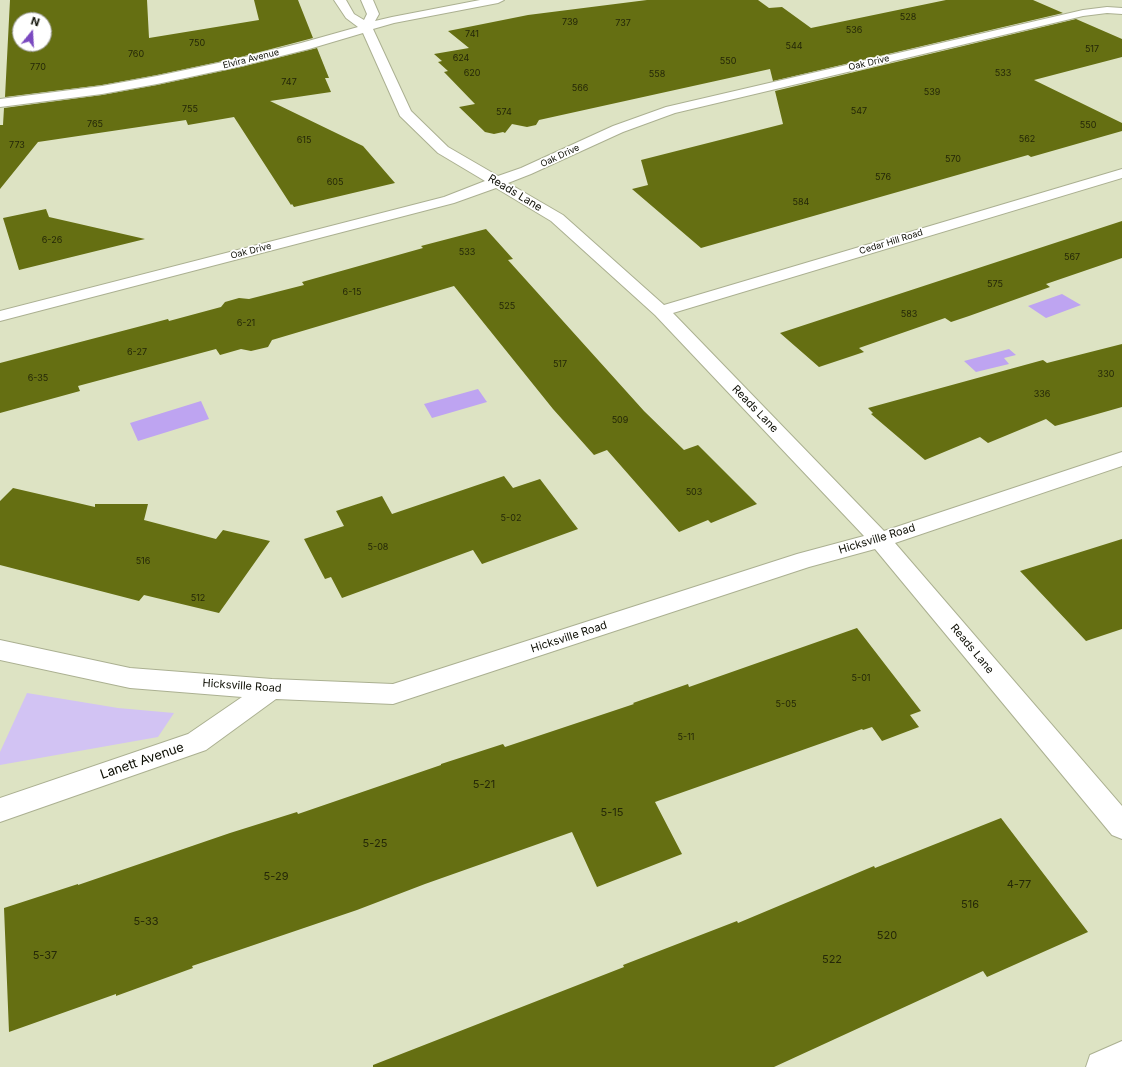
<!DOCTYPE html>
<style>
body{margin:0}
#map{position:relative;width:1122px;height:1067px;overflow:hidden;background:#dde3c3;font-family:Inter,sans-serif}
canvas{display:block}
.north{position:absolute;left:12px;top:12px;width:40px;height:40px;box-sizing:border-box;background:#fff;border:1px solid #9f9f9b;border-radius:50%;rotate:18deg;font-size:11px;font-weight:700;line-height:16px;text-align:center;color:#0e0f05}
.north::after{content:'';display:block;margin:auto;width:14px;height:18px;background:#7a49c0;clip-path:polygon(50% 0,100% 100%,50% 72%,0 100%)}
</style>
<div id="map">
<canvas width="1122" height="1067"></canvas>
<div class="north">N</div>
</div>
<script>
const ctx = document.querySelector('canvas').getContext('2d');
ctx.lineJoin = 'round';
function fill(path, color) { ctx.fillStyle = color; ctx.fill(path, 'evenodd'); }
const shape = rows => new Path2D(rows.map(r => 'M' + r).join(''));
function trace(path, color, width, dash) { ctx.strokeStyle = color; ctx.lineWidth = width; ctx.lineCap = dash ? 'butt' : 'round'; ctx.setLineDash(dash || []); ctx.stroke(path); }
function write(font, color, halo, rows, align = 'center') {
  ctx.font = font + ' Inter,sans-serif'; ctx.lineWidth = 3.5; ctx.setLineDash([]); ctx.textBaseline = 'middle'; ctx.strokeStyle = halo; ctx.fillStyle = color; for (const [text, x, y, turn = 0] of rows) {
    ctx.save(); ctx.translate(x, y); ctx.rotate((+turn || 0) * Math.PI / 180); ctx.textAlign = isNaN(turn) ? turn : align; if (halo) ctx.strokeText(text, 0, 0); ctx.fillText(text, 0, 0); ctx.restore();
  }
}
const green = shape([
 [27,693,118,708,174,713,158,737,0,765,0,752]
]);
const water = shape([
 [1062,294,1081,305,1046,318,1028,306],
 [1009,349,1016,355,1004,358,1009,364,976,372,964,361],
 [478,389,487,402,432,418,424,404],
 [201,401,209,419,138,441,130,423]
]);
const building = shape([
 [10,0,147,0,149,38,259,20,254,0,298,0,313,38,237,58,157,75,102,85,5,97],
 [20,20,44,20,44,44,20,44],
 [647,0,758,0,769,8,782,7,811,28,946,0,1033,0,1063,13,773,81,770,69,539,120,536,125,527,127,512,124,505,133,503,132,494,134,485,132,459,107,475,104,444,72,448,71,438,62,442,61,434,54,469,48,448,31,528,15],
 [1076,19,1122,39,1122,57,1034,80,1122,123,1122,131,1031,157,1028,155,996,164,701,248,632,189,648,185,641,160,783,124,775,91],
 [317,48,329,78,325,78,331,92,270,101,363,146,395,183,294,207,292,204,291,205,234,117,188,125,186,120,38,142,0,189,0,125,3,125,4,108,102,95,157,85,241,67],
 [46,209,49,217,145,239,19,270,3,218],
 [1122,221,1122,258,1046,284,1050,287,969,316,951,322,945,318,859,348,864,352,819,367,780,333],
 [486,229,513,259,508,260,644,411,684,450,698,445,757,504,711,523,708,520,679,532,607,450,594,455,553,409,454,286,272,340,268,347,251,351,241,349,220,355,216,349,78,386,80,391,0,413,0,363,168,319,169,321,221,307,225,302,239,298,249,299,304,285,302,282,423,248,421,246],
 [1122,344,1122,407,1055,426,1046,419,988,443,980,437,925,460,871,414,873,413,868,408,1043,360,1047,363],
 [504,476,513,488,540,479,578,529,482,564,473,550,342,598,331,577,325,579,304,539,344,526,336,511,382,496,392,514],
 [13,488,95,507,95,504,148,504,144,520,216,539,223,530,270,541,219,613,144,595,139,601,0,565,0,501],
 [1122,539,1122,629,1086,641,1020,571],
 [857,628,921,711,910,715,919,727,882,741,872,727,863,730,862,729,655,802,682,854,597,887,572,832,425,884,357,910,192,966,193,968,116,996,116,994,9,1032,4,908,78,884,78,885,230,833,297,812,298,814,441,765,441,764,503,744,505,747,634,704,633,703,688,684,689,687],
 [1001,818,1088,932,987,977,983,971,774,1067,373,1067,373,1065,624,967,623,965,737,921,738,923,874,866,875,868]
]);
const minor = shape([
 [334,0,346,0,354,14,364,20,367,14,361,0,373,0,379,14,375,21,392,17,480,0,504,0,498,3,394,23,373,29,411,111,448,147,498,176,521,168,613,126,666,107,1083,10,1107,7,1122,8,1122,14,1107,13,1083,16,675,113,623,132,531,174,508,183,563,215,664,305,1122,169,1122,178,673,313,884,531,1122,452,1122,466,895,543,1122,806,1122,839,1112,835,875,549,809,567,393,704,276,699,206,750,0,822,0,798,188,734,242,697,130,688,0,660,0,640,130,668,272,679,393,684,797,554,864,536,655,315,551,221,496,188,454,203,0,321,0,311,444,197,485,181,438,153,400,116,363,33,309,49,241,66,157,84,102,94,0,107,0,99,102,86,157,76,237,59,301,43,358,27,346,18,334,0],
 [1122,1041,1122,1067,1086,1067,1090,1055,1122,1041]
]);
const numberNames = [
 ["528",908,17],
 ["739",570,22],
 ["737",623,23],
 ["536",854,30],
 ["741",472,34],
 ["750",197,43],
 ["544",794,46],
 ["517",1092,49],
 ["760",136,54],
 ["624",461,58],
 ["550",728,61],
 ["770",38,67],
 ["620",472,73],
 ["533",1003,73],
 ["558",657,74],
 ["747",289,82],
 ["566",580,88],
 ["539",932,92],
 ["755",190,109],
 ["547",859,111],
 ["574",504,112],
 ["765",95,124],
 ["550",1088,125],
 ["562",1027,139],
 ["615",304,140],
 ["773",17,145],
 ["570",953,159],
 ["576",883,177],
 ["605",335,182],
 ["584",801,202],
 ["6-26",52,240],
 ["533",467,252],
 ["567",1072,257],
 ["575",995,284],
 ["6-15",352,292],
 ["525",507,306],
 ["583",909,314],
 ["6-21",246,323],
 ["6-27",137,352],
 ["517",560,364],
 ["330",1106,374],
 ["6-35",38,378],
 ["336",1042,394],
 ["509",620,420],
 ["503",694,492],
 ["5-02",511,518],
 ["5-08",378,547],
 ["516",143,561],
 ["512",198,598],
 ["5-01",861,678],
 ["5-05",786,704],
 ["5-11",686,737]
];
const farStreetnames = [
 ["Elvira Avenue",251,59,-14],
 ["Oak Drive",869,63,-13],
 ["Oak Drive",560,156,-25],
 ["Cedar Hill Road",891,242,-17],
 ["Oak Drive",251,251,-14]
];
const streetNames = [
 ["Reads Lane",515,193,31],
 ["Reads Lane",755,409,46],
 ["Hicksville Road",877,539,-17],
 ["Hicksville Road",569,637,-18],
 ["Reads Lane",972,649,50],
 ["Hicksville Road",242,686,4]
];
const nearNumbernames = [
 ["5-21",484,785],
 ["5-15",612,813],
 ["5-25",375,844],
 ["5-29",276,877],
 ["4-77",1019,885],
 ["516",970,905],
 ["5-33",146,922],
 ["520",887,936],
 ["5-37",45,956],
 ["522",832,960]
];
const nearStreetnames = [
 ["Lanett Avenue",142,761,-19]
];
fill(green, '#d2c3f3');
fill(water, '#bea4f1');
fill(building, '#656f12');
trace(minor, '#abb091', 2);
fill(minor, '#fff');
write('9px', '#242708', null, numberNames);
write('9px', '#0e0f05', '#fff', farStreetnames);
write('11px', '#0e0f05', '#fff', streetNames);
write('11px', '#242708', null, nearNumbernames);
write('13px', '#0e0f05', '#fff', nearStreetnames);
</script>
